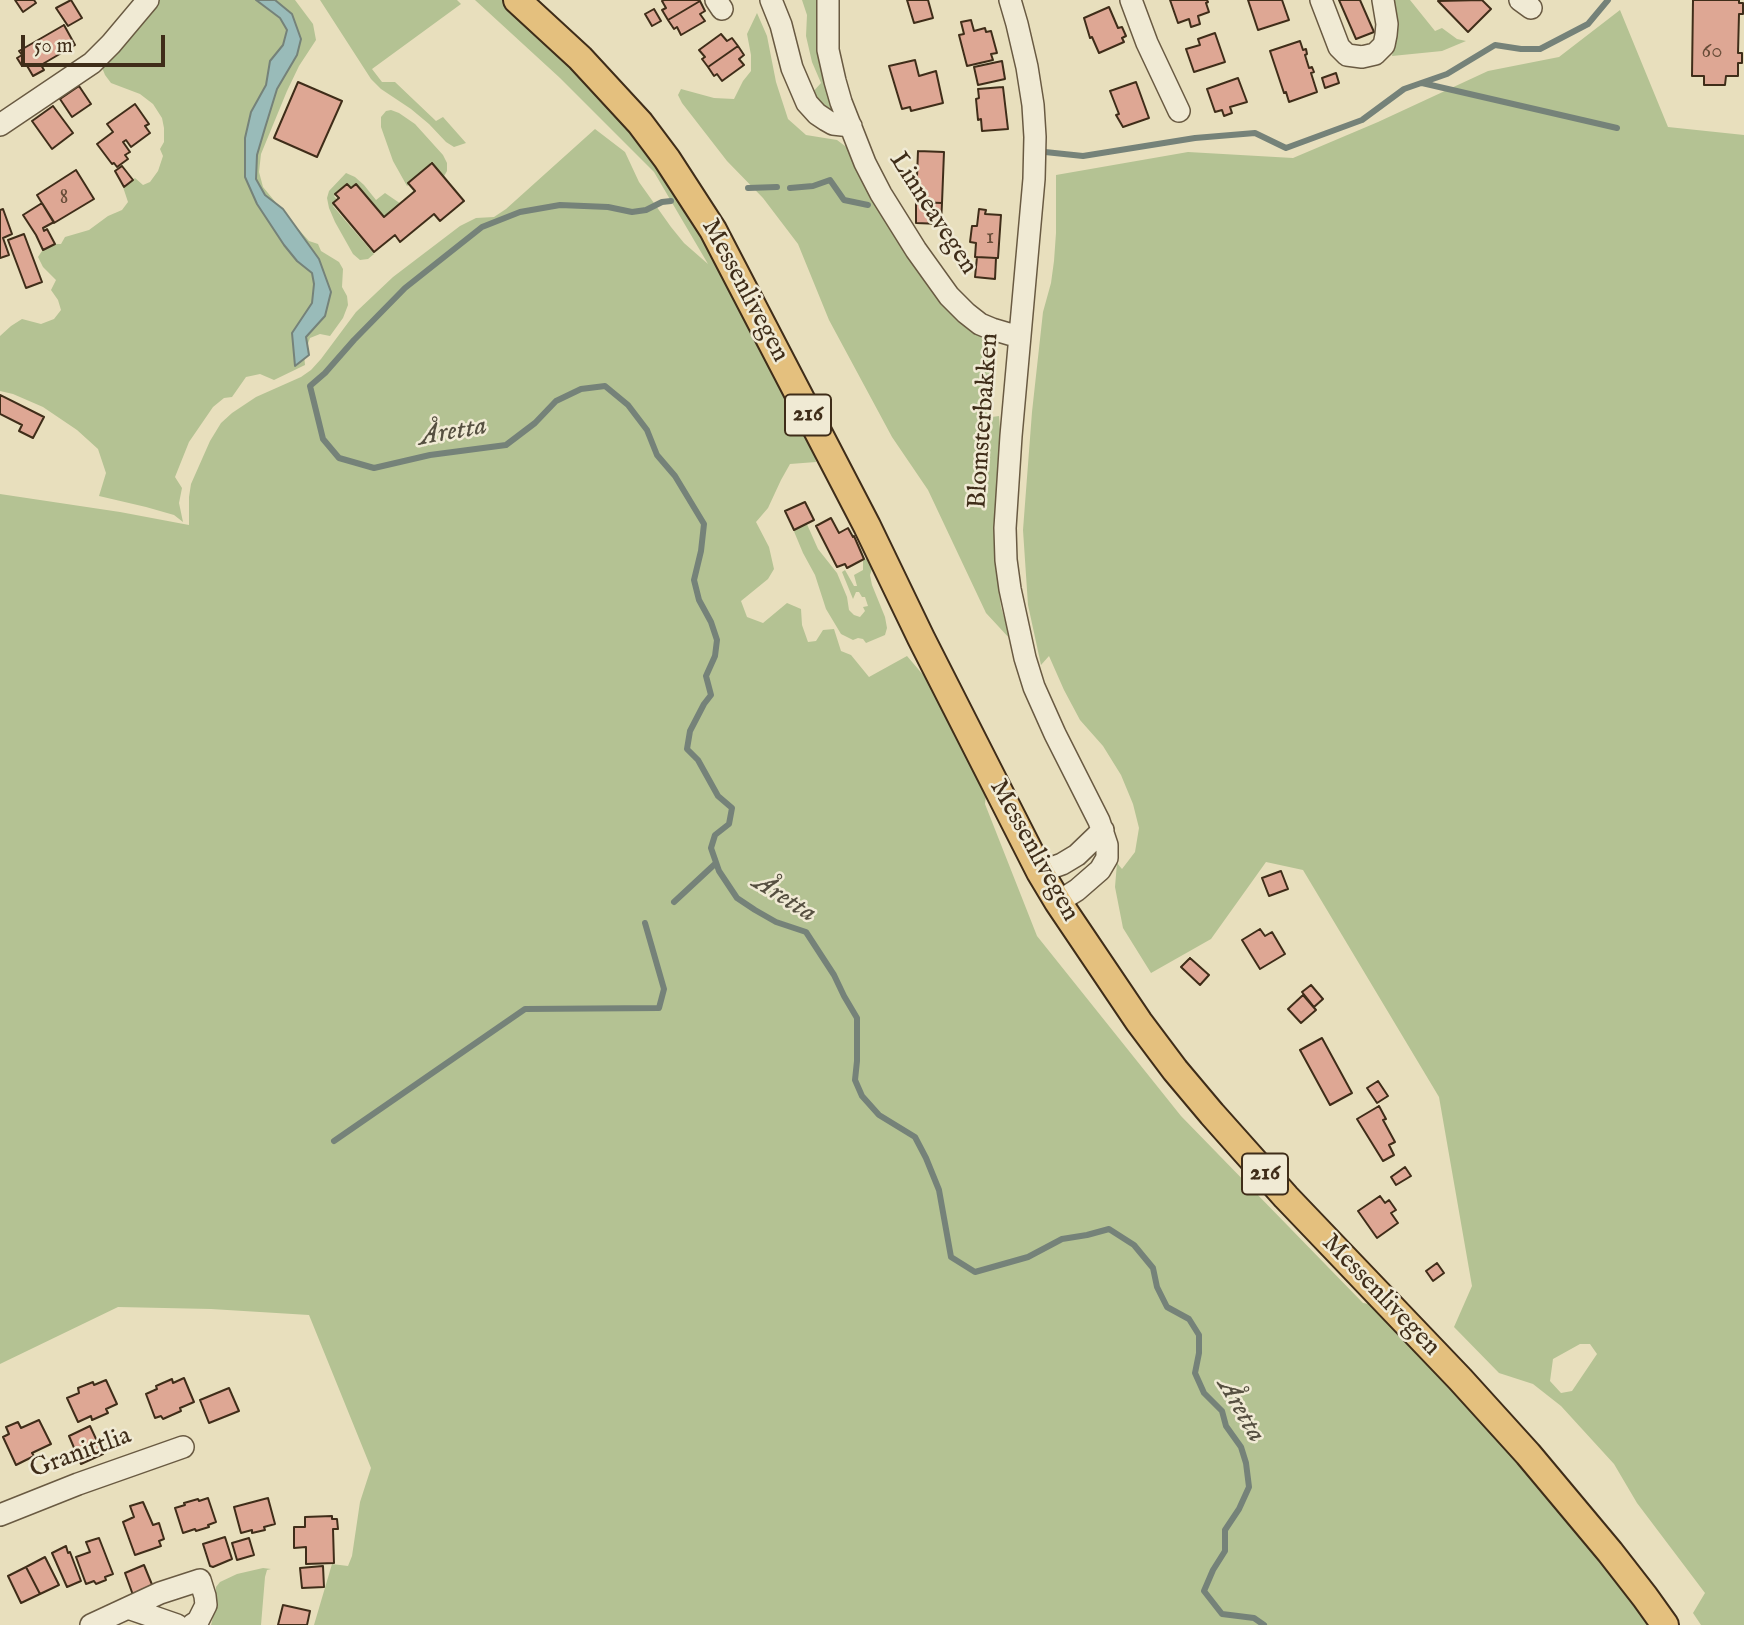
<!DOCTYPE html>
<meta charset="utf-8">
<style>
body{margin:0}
#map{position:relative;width:1744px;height:1625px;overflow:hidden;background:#e8dfbd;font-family:"IM FELL English",serif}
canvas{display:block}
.scale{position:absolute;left:21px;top:35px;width:144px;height:32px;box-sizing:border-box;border:4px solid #3f2d19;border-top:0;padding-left:9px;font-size:21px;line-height:24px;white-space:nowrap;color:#3f2d19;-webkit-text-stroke:5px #f0ead4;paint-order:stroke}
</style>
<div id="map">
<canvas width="1744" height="1625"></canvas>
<div class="scale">50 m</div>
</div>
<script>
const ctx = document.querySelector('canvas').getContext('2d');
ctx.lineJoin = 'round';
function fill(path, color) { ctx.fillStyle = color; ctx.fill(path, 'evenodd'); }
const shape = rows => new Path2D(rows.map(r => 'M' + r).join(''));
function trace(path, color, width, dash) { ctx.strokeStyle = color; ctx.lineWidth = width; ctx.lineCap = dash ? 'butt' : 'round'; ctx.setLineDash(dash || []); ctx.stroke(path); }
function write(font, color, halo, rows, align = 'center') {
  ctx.font = font + ' "IM FELL English",serif'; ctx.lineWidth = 5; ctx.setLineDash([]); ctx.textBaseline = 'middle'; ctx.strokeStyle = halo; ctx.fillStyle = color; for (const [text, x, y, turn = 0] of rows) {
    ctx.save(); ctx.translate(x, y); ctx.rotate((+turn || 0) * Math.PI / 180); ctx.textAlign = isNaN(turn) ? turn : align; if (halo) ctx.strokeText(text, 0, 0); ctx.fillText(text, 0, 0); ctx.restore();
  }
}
const green = shape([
 [155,0,295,0,313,24,316,40,299,66,287,91,261,154,259,172,263,187,291,221,309,241,318,244,321,251,339,262,343,269,342,287,347,296,348,305,343,318,330,336,320,334,310,338,304,354,305,365,274,380,260,374,246,377,232,397,224,398,213,407,189,442,175,477,182,488,179,503,183,522,174,515,146,507,99,496,106,473,98,449,77,430,43,407,13,394,0,391,0,336,11,326,22,319,41,324,54,319,61,310,58,300,51,290,56,280,43,267,38,257,42,251,54,244,61,244,65,237,89,230,108,216,122,210,128,202,123,187,135,178,143,185,150,182,158,171,163,156,160,149,164,142,164,128,162,118,153,104,140,94,111,83,105,75,101,65],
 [320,0,457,0,461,4,372,69,382,82,395,82,436,121,443,117,466,143,454,147,446,142,429,124,411,109,381,89,371,79],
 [475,0,503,0,517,11,612,106,694,217,814,452,816,462,790,464,781,480,768,508,756,522,769,547,774,569,768,579,741,601,747,617,763,623,787,603,801,609,802,625,808,642,816,641,823,630,834,629,841,651,851,655,869,677,907,656,936,690,986,794,985,804,1037,936,1181,1116,1363,1303,1375,1305,1486,1423,1654,1625,314,1625,332,1564,348,1566,352,1556,360,1502,371,1468,309,1315,211,1309,118,1307,0,1364,0,494,120,512,189,525,189,497,191,484,210,441,221,423,232,413,256,397,301,377,311,370,321,359,356,312,393,277,460,226,476,218,494,217,506,209,595,129,625,152,639,182,671,227,684,243,708,264,654,172,560,78],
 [802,0,820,0,834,103,830,111,822,109,811,94,821,83,812,62,806,36,807,15],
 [1393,0,1410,0,1435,31,1442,28,1457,39,1466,41,1442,51,1392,56,1397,31],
 [1620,10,1668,127,1744,135,1744,1625,1701,1625,1693,1613,1705,1593,1637,1503,1614,1464,1561,1406,1533,1384,1499,1373,1454,1327,1472,1286,1439,1097,1303,870,1266,862,1211,939,1151,973,1123,928,1115,887,1117,863,1122,869,1135,852,1139,828,1133,804,1121,775,1103,746,1080,720,1064,690,1049,656,1041,665,1028,605,1023,530,1032,412,1043,312,1051,283,1054,261,1056,233,1056,175,1188,152,1293,158,1378,122,1488,71,1559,57],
 [1580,1344,1590,1344,1597,1354,1572,1391,1561,1393,1550,1381,1553,1359],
 [757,13,767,36,776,82,788,119,806,135,837,140,849,149,995,345,995,360,985,406,988,420,992,417,999,416,1002,456,996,517,994,554,1001,607,1011,640,986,613,928,490,892,437,829,320,798,244,763,198,727,161,682,103,678,95,681,89,714,98,734,99,743,81,751,71,751,55,747,34],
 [391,110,399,113,415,124,443,155,447,163,447,171,443,178,431,165,407,186,393,161,381,127,381,117,386,111],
 [346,173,355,177,364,185,376,200,385,193,401,204,383,218,346,186,334,196,338,201,333,206,374,254,368,259,360,260,353,254,335,222,329,208,327,198,329,191],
 [806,522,818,549,837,573,847,597,849,610,854,615,860,617,865,611,863,607,868,606,865,597,862,597,859,592,856,592,853,599,842,572,845,570,854,586,857,586,854,575,863,570,863,561,867,558,863,544,874,563,870,575,872,585,885,617,887,628,885,635,866,643,863,639,858,638,853,640,841,634,826,609,815,575,803,553,793,529],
 [263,1568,271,1569,267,1570,265,1577,261,1625,211,1625,216,1605,216,1587,220,1582,237,1574]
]);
const water = shape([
 [256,0,275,0,292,14,301,39,297,55,277,89,265,128,257,155,256,179,265,195,283,209,319,259,331,292,325,316,306,337,309,355,295,366,292,333,312,303,314,284,312,273,297,261,284,245,257,204,245,177,245,138,251,112,266,85,270,61,283,45,287,30,280,18,256,0]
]);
const stream = shape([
 [1422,83,1617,128],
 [1045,152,1083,156,1195,138,1255,133,1286,148,1362,120,1404,89,1447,74,1495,45,1521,49,1540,49,1588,24,1608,0],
 [748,188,777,187],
 [790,188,813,186,830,180,844,200,868,205],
 [671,201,662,202,646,210,632,212,608,207,560,205,520,212,482,227,405,288,354,340,325,373,310,386,323,439,339,458,374,468,430,455,506,445,535,423,556,401,581,389,605,386,628,405,647,430,657,455,675,476,704,524,701,551,694,580,699,600,711,622,717,640,715,656,706,676,711,695,704,704,690,731,687,749,698,760,718,796,732,808,729,824,715,835,711,848,719,871,737,898,755,910,776,922,806,932,834,975,844,996,857,1018,857,1061,855,1080,862,1096,879,1115,915,1137,926,1158,939,1190,951,1257,975,1272,1028,1257,1062,1239,1087,1235,1109,1229,1134,1245,1153,1268,1157,1287,1167,1307,1189,1319,1199,1335,1199,1353,1195,1373,1204,1393,1222,1411,1226,1426,1241,1447,1246,1463,1249,1487,1239,1509,1225,1530,1225,1551,1213,1570,1204,1591,1222,1614,1254,1618,1264,1625],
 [674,902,716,863],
 [334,1141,525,1009,659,1008,664,989,645,923]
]);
const building = shape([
 [15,0,34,0,36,3,23,12,15,0],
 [71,0,82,18,68,26,56,8,71,0],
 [664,0,699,0,700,1,668,20,662,10,666,8,662,1,664,0],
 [907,0,928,0,933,18,914,23,907,0],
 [1170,0,1207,0,1208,2,1206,3,1209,12,1198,16,1200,24,1191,27,1189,19,1178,23,1170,0],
 [1248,0,1282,0,1289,20,1258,30,1248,0],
 [1339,0,1360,0,1374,32,1356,39,1339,0],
 [1482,0,1491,9,1468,32,1438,1,1482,0],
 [1693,0,1739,0,1739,3,1743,3,1743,14,1739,14,1738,53,1742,53,1742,63,1738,63,1738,76,1726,76,1725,85,1704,85,1704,76,1692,76,1693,0],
 [700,1,705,11,700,14,705,21,681,35,677,27,674,29,668,20,700,1],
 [1109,7,1118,28,1122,27,1126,36,1122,38,1124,42,1099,53,1092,37,1090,38,1084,18,1109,7],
 [654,9,661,21,652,26,645,14,654,9],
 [971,20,974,31,985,28,986,32,991,31,997,53,991,54,993,60,967,66,959,35,964,34,961,22,971,20],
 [64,25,75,45,41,65,44,70,33,76,26,64,22,66,17,58,22,55,19,51,64,25],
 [1215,33,1225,62,1194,72,1186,49,1200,45,1198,39,1215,33],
 [721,34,727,41,732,38,738,46,708,67,702,59,705,57,699,50,721,34],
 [1300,41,1303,50,1306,49,1307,54,1305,55,1309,68,1312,67,1314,72,1311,73,1317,92,1289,102,1286,92,1284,93,1270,51,1300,41],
 [738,46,744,55,739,59,744,65,722,81,717,74,714,76,708,67,738,46],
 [915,60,919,76,936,71,943,103,911,111,910,107,902,109,889,66,915,60],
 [1002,61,1005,79,978,85,974,67,1002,61],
 [1336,73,1339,83,1325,88,1322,78,1336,73],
 [1238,78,1247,102,1230,107,1232,113,1224,116,1222,110,1215,112,1207,89,1238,78],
 [298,82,342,101,317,157,274,138,298,82],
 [1136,82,1149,118,1123,127,1116,115,1119,114,1110,91,1136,82],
 [79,86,91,104,72,117,60,99,79,86],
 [1003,87,1008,129,982,131,981,119,978,120,976,99,979,98,978,89,1003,87],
 [135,104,149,124,145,126,150,133,131,147,126,140,123,142,130,152,125,155,128,159,117,167,114,163,112,164,97,144,113,132,107,124,135,104],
 [53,106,73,133,52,149,32,121,53,106],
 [918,151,944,152,942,203,916,202,918,151],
 [432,163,464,201,440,221,434,214,400,242,395,235,374,252,333,203,339,198,335,194,347,184,351,188,356,184,384,217,415,191,408,183,432,163],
 [122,166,133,180,124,187,115,171,122,166],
 [76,170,94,199,54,223,37,195,76,170],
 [916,202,942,203,941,224,916,223,916,202],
 [42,203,54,222,43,228,44,231,47,229,55,244,43,250,36,235,23,215,42,203],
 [3,209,12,234,3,238,9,255,0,258,0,210,3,209],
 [979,209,986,210,985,214,1001,215,998,258,975,257,976,243,970,242,972,226,977,226,979,209],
 [24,234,42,282,26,288,8,240,24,234],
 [977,257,996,258,995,279,975,277,977,257],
 [0,395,44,417,33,438,19,431,22,425,0,414,0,395],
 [805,502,814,520,794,530,785,511,805,502],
 [831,518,839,533,848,528,853,537,854,536,864,559,847,568,845,564,837,567,816,526,831,518],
 [1281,871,1288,889,1269,896,1262,878,1281,871],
 [1260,929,1265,936,1272,932,1285,954,1260,969,1242,940,1260,929],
 [1190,958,1209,975,1200,985,1181,967,1190,958],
 [1311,985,1323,999,1314,1007,1302,992,1311,985],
 [1303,995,1316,1010,1301,1023,1288,1009,1303,995],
 [1322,1038,1352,1093,1330,1105,1300,1050,1322,1038],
 [1378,1081,1388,1096,1377,1103,1367,1088,1378,1081],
 [1379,1106,1386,1119,1383,1120,1395,1142,1389,1145,1394,1155,1383,1161,1357,1119,1379,1106],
 [1405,1167,1411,1176,1396,1185,1391,1177,1405,1167],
 [1380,1196,1385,1203,1389,1200,1396,1210,1391,1213,1398,1223,1377,1238,1358,1211,1380,1196],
 [1437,1263,1444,1273,1433,1281,1426,1271,1437,1263],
 [184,1378,194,1402,180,1408,181,1411,163,1419,161,1416,155,1418,146,1394,157,1389,156,1386,172,1379,173,1383,184,1378],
 [106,1380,117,1404,106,1409,108,1413,92,1420,91,1416,78,1422,67,1398,79,1393,78,1388,93,1382,94,1385,106,1380],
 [229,1388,239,1411,209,1423,200,1400,229,1388],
 [39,1420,51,1444,32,1453,34,1456,16,1465,3,1437,9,1434,6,1427,18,1422,21,1428,39,1420],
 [90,1426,103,1454,81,1464,69,1436,90,1426],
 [208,1498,216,1522,208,1525,209,1527,196,1531,195,1529,183,1533,175,1508,185,1505,184,1503,198,1499,199,1501,208,1498],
 [268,1498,275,1524,264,1527,265,1530,252,1533,252,1530,241,1533,234,1507,268,1498],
 [143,1502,153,1525,159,1523,164,1539,159,1541,161,1546,135,1555,123,1522,134,1517,130,1506,143,1502],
 [332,1516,332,1519,337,1519,338,1529,333,1529,334,1563,306,1564,306,1547,294,1548,294,1527,305,1527,305,1517,332,1516],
 [225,1537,232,1559,213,1567,210,1566,203,1544,225,1537],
 [99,1538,113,1574,105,1577,106,1580,96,1584,94,1581,86,1584,76,1557,90,1552,86,1542,99,1538],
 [249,1538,254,1555,237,1560,232,1543,249,1538],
 [66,1546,68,1553,70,1552,81,1581,67,1587,52,1553,66,1546],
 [45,1557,59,1585,40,1594,26,1567,45,1557],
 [144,1565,153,1587,133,1595,125,1573,144,1565],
 [323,1566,324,1587,302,1588,300,1568,323,1566],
 [26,1567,40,1594,21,1603,8,1576,26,1567],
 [283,1605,310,1611,307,1625,278,1625,283,1605]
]);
const minor = shape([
 [716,0,722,9],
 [771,0,781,25,792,68,807,103,817,114,826,120,833,124,851,126],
 [828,0,828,50,835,81,841,102,865,163,881,194,916,250,949,296,966,313,980,324,992,329,1019,337],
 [1010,0,1017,24,1027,67,1033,105,1035,137,1034,179,1011,436,1005,528,1006,560,1010,589,1025,658,1034,687,1055,734,1099,821,1107,845,1107,858,1100,870,1077,890,1058,902],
 [1131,0,1147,43,1179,111],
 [1321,0,1339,47,1347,55,1362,57,1375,54,1384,45,1386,35,1387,24,1383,0],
 [1520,0,1531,8],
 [0,125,92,63,111,44,148,0],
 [1040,872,1062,864,1077,855,1103,830],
 [0,1515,78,1484,183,1447],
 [128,1608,177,1625],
 [91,1625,160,1593,200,1580,205,1596,206,1605,198,1621,192,1625]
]);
const major = shape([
 [517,0,580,58,640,123,667,159,713,230,867,526,921,638,1040,872,1058,902,1139,1022,1175,1070,1212,1114,1286,1197,1460,1379,1528,1454,1610,1552,1645,1597,1665,1625]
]);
const numberNames = [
 ["60",1712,52],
 ["8",64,198],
 ["1",990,238]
];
const shields = [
 [808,415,46],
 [1265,1174,46]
];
const shieldNames = [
 ["216",808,415],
 ["216",1265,1174]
];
const streetNames = [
 ["Linneavegen",932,214,57],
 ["Messenlivegen",744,291,62],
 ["Blomsterbakken",985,421,-86],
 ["Messenlivegen",1033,851,61],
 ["Messenlivegen",1380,1296,46],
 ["Granittlia",81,1454,-20]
];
const waterNames = [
 ["Åretta",453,433,-10],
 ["Åretta",784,899,32],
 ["Åretta",1240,1411,60]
];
fill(green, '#b4c293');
fill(water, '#99bbb9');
trace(water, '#758279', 2);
trace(stream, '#758279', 6);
fill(building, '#dea794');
trace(building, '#3f2d19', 2);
trace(minor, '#695a42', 24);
trace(major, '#3f2d19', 30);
trace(minor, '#f0ead4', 21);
trace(major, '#e4c07e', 26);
write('23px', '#674c38', null, numberNames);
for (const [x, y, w] of shields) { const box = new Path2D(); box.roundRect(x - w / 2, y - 20.5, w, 41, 5); ctx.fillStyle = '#f0ead4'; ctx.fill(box); trace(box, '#3f2d19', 2); }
write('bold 24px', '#3f2d19', null, shieldNames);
write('26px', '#3f2d19', '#f0ead4', streetNames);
write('italic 28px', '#565041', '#f0ead4', waterNames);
</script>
